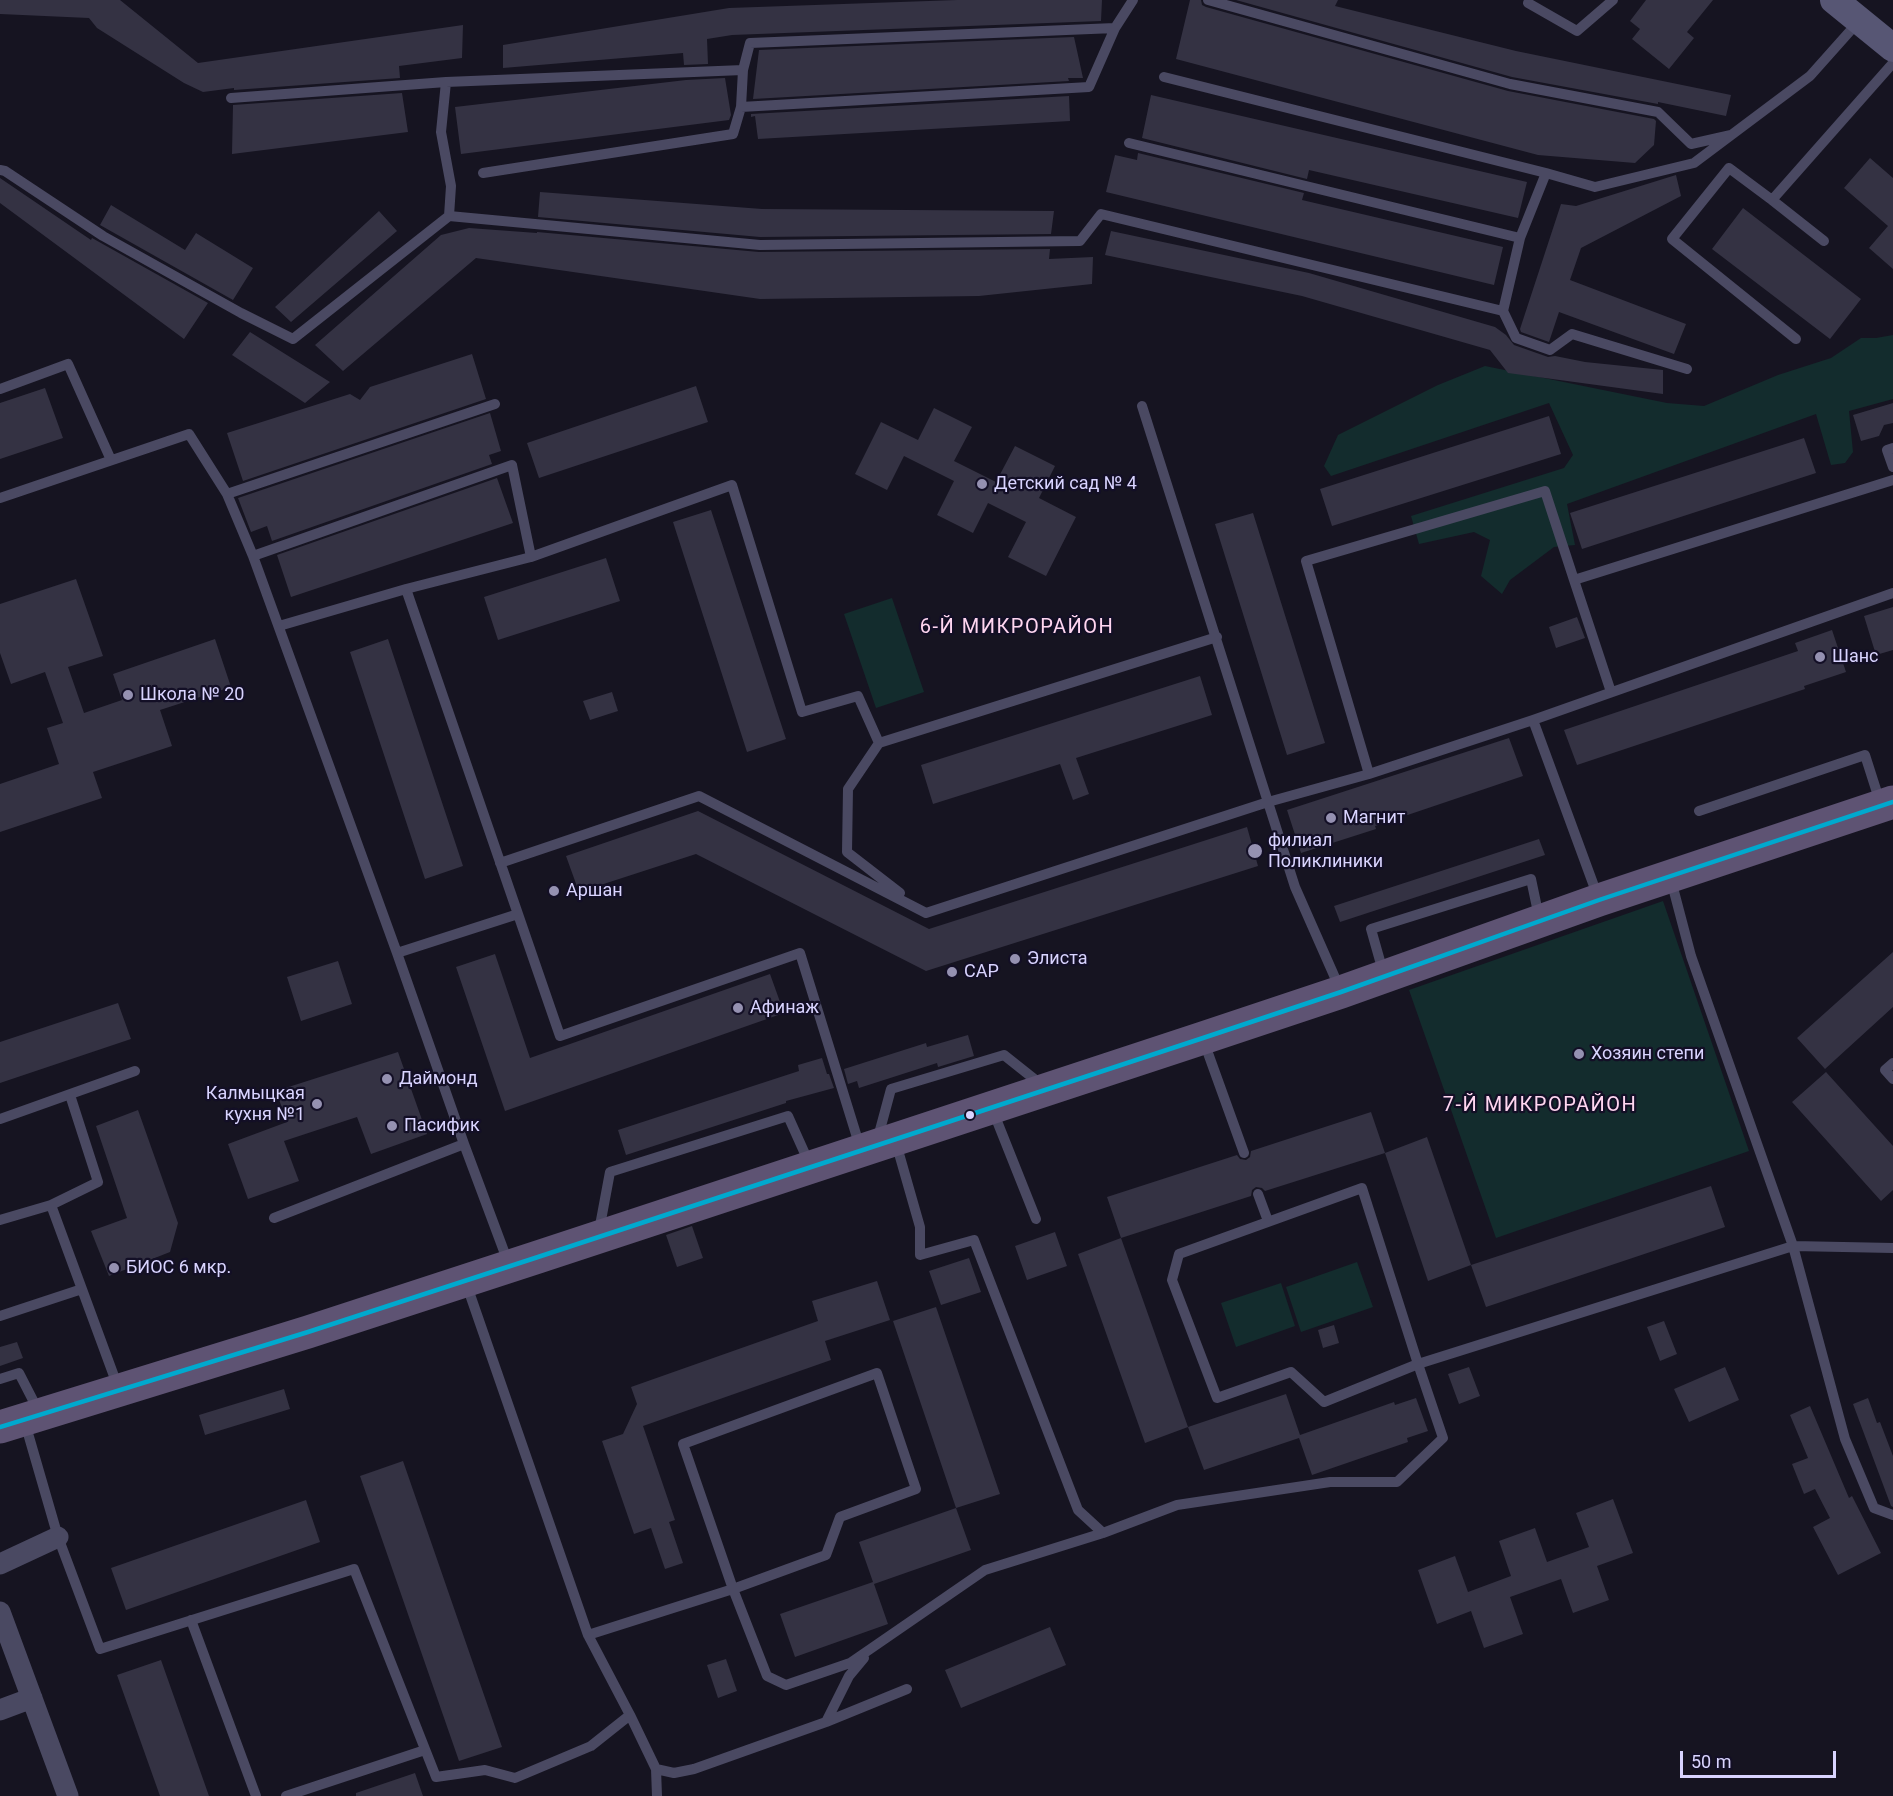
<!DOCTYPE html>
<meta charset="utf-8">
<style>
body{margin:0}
#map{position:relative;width:1893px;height:1796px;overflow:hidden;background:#161421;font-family:Roboto,sans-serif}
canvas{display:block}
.scale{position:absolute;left:1680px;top:1751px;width:156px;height:27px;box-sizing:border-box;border:3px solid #d9d4ff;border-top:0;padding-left:8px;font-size:18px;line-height:21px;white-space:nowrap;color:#d9d4ff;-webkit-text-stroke:4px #130f26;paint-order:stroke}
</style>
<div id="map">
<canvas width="1893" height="1796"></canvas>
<div class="scale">50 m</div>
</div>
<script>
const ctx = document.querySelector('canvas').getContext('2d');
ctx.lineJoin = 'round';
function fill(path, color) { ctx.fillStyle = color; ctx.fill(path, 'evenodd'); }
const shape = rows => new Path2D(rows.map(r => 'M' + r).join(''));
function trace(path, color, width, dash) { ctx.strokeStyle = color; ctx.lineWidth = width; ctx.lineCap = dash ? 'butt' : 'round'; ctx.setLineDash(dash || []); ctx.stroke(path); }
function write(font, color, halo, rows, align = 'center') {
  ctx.font = font + ' Roboto,sans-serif'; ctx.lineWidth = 4.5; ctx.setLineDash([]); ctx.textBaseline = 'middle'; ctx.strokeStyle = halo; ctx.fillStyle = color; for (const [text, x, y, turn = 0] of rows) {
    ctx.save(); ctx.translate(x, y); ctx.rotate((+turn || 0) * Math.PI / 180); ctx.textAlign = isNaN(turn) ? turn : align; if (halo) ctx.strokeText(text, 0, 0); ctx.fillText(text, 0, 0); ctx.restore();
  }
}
const green = shape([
 [1893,335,1893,399,1849,411,1853,452,1845,463,1831,465,1816,414,1567,504,1575,545,1554,547,1510,580,1502,594,1481,576,1490,540,1474,532,1419,544,1411,516,1564,468,1573,455,1549,403,1331,476,1324,466,1338,435,1438,385,1485,366,1667,403,1704,406,1778,375,1831,358,1861,338,1876,338],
 [892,598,924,692,876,708,844,614],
 [1663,901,1749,1151,1496,1238,1409,990],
 [1357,1262,1373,1307,1301,1332,1286,1287],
 [1281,1283,1295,1326,1236,1347,1221,1303]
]);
const building = shape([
 [0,0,120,0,198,63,463,25,462,58,399,66,400,78,234,90,234,88,203,92,184,83,97,28,89,18,0,14],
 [957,0,1102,0,1101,21,732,35,707,39,708,64,684,65,683,53,503,68,503,45,729,8],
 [1190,0,1201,0,1202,5,1206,7,1508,91,1654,119,1656,121,1654,145,1635,163,1538,155,1176,59],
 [1236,0,1338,0,1335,6,1516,51,1731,95,1726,116,1658,102,1658,104,1512,77],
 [1646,0,1713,0,1687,32,1694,38,1669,69,1632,39,1640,29,1630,21],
 [1074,37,1083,78,1068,78,1069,81,753,99,759,50],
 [725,78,731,115,729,120,461,154,455,107,686,80],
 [402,93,408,132,232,154,233,105],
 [1151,95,1527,182,1518,218,1309,170,1307,179,1142,138],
 [1069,96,1070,121,758,139,755,116,751,117,751,114],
 [1138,153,1304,193,1302,200,1503,247,1494,285,1106,192,1115,155,1137,160],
 [1870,158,1893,178,1893,269,1869,248,1888,226,1844,188],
 [1676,175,1681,196,1581,248,1570,280,1686,324,1674,354,1559,312,1549,342,1521,332,1520,329,1561,204,1576,206],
 [0,178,91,240,92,238,208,303,184,339,0,203],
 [540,192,762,209,1054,211,1051,234,760,237,538,217],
 [111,205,185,250,196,233,253,268,233,300,100,225],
 [1743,208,1861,299,1830,339,1712,249],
 [379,211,397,231,291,322,275,307],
 [469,228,537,233,537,232,759,252,1050,249,1049,259,1093,257,1092,284,979,296,760,299,476,258,343,371,315,345,441,235],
 [1111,231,1309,273,1495,327,1506,335,1514,345,1548,357,1555,356,1585,362,1663,370,1663,394,1508,373,1490,350,1302,296,1105,255],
 [250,332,330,382,305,403,232,355],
 [472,354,486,399,243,481,227,433,350,394,360,400,370,387],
 [696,386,708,422,539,478,527,443],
 [45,388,63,438,0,459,0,403],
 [1893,403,1893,423,1884,425,1879,436,1861,441,1853,415],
 [934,408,972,427,954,461,996,482,1015,446,1055,466,1039,498,1076,517,1046,576,1008,557,1026,522,988,503,973,533,937,515,954,481,904,456,887,490,855,474,881,422,918,440],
 [490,413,501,451,489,455,492,464,272,541,267,526,251,532,238,498],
 [1549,416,1561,454,1332,526,1320,489],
 [1804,438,1816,473,1582,549,1570,513],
 [497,478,513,523,291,597,277,555],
 [711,510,786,739,747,752,673,522],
 [1253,513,1325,743,1287,755,1215,524],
 [606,558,620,601,498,640,484,597],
 [76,579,103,656,68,667,84,713,122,700,113,674,215,639,231,687,160,710,172,746,93,772,102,798,0,832,0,784,59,764,47,728,63,723,45,672,11,684,0,653,0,604],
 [1893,607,1893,650,1876,655,1864,616],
 [1577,617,1585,638,1556,648,1549,627],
 [1832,630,1846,672,1804,686,1805,689,1577,765,1564,730,1798,651,1795,643],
 [388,639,463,866,425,879,350,652],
 [1200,676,1212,715,1076,758,1089,794,1073,800,1060,764,933,804,921,765],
 [612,692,618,711,590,720,583,701],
 [1509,738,1523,776,1375,826,1376,829,1301,853,1287,810],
 [698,811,929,929,1247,827,1258,866,926,971,696,854,579,892,566,856],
 [1539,839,1545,855,1340,922,1334,906],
 [1893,952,1893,1007,1825,1069,1797,1038],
 [495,954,530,1058,770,974,784,1013,505,1111,456,967],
 [338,961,352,1004,301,1021,287,977],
 [118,1003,131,1039,0,1083,0,1042],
 [968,1035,974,1056,938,1067,937,1063,859,1088,857,1081,848,1084,844,1069,926,1043,927,1047],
 [398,1052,427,1134,371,1154,357,1117,284,1141,299,1181,248,1199,228,1144,287,1122,276,1091],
 [822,1058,827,1074,829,1074,834,1088,786,1101,786,1103,626,1155,618,1130,799,1071,798,1065],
 [1826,1072,1893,1146,1893,1190,1881,1201,1792,1102],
 [138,1110,178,1223,170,1252,109,1276,91,1231,127,1218,96,1126],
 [1371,1112,1385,1153,1265,1191,1262,1188,1256,1187,1252,1190,1251,1196,1121,1238,1107,1197,1237,1155,1240,1159,1246,1160,1250,1157,1251,1151],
 [1427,1137,1471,1265,1428,1281,1385,1153],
 [1711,1186,1725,1227,1486,1307,1471,1265],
 [692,1226,703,1258,677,1267,666,1235],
 [1055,1232,1067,1266,1027,1280,1015,1246],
 [1121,1238,1188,1427,1145,1443,1078,1254],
 [969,1258,981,1292,941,1305,929,1271],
 [877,1281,890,1320,825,1341,831,1360,643,1426,675,1520,669,1522,683,1563,665,1569,651,1528,634,1534,602,1441,623,1434,637,1404,631,1387,818,1321,812,1301],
 [936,1307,1000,1494,956,1508,893,1321],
 [1664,1321,1677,1354,1660,1361,1647,1327],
 [1334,1325,1339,1343,1323,1348,1318,1330],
 [17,1342,23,1358,0,1366,0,1347],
 [1469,1367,1480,1396,1459,1404,1448,1374],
 [1725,1367,1739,1400,1689,1422,1674,1389],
 [284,1389,290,1409,205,1435,199,1415],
 [1286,1394,1300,1435,1394,1402,1395,1405,1416,1398,1428,1431,1407,1438,1408,1442,1312,1475,1299,1438,1204,1470,1188,1427],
 [1868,1398,1877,1423,1880,1422,1893,1456,1893,1507,1891,1506,1853,1404],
 [1810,1406,1849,1498,1852,1496,1881,1553,1838,1575,1813,1527,1830,1518,1815,1489,1804,1494,1792,1464,1808,1458,1790,1415],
 [403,1461,502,1747,459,1761,360,1476],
 [1613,1499,1633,1553,1597,1566,1609,1600,1573,1613,1561,1579,1510,1597,1523,1634,1484,1648,1471,1611,1437,1624,1418,1570,1455,1556,1468,1592,1511,1576,1499,1541,1535,1528,1547,1562,1589,1547,1576,1513],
 [306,1500,320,1542,126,1610,111,1568],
 [956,1508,971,1550,874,1584,888,1624,795,1657,780,1614,873,1582,859,1542],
 [1050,1627,1066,1665,961,1708,945,1670],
 [726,1659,737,1691,718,1698,707,1665],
 [161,1660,209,1796,160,1796,117,1675],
 [415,1773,423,1796,356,1796,356,1793]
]);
const lane = shape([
 [1208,0,1510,84,1658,112,1691,144,1731,135],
 [1528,3,1577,31,1613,0],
 [1164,77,1546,173],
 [231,98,446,82,743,70,750,43,1115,28,1133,0],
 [741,107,1089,87,1115,28],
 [0,170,5,171,103,236,241,313,293,339,449,216,451,186,441,132,446,82],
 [483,173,733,134,741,107,743,70],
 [1772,200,1729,168,1672,239,1796,339],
 [449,216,760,245,1080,241,1101,214,1503,311,1520,238,1129,143],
 [1520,238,1546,173,1595,187,1694,163,1810,76,1859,21],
 [1824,241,1772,200,1893,63],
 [1503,311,1516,338,1550,350,1572,334,1687,369],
 [0,389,68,364,111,460],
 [1142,406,1295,887,1340,989],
 [1893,448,1887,450,1893,467],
 [227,494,495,404],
 [0,498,189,434,227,494,253,556,397,953,464,1144,508,1262],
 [253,556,512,465,531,557],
 [1574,580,1611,692],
 [406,589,560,1036,800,953,860,1147],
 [279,626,406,589,531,557,732,485,802,712,858,696,879,743,848,789,847,852,900,893],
 [1533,720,1598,897],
 [879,743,1217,637],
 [1369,774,1306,561,1545,491,1574,580,1893,480],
 [1699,811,1865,755,1880,802],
 [500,863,699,796,926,913,1268,802,1369,774,1533,720,1893,593],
 [1671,880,1691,956,1793,1246,1845,1439,1874,1508,1893,1515],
 [397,953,518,914],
 [1384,975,1371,929,1531,879,1539,917],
 [1204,1042,1244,1153],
 [1893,1063,1885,1070,1893,1079],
 [993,1111,1036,1219],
 [0,1119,135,1071],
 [877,1141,891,1089,1004,1055,1043,1086],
 [896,1143,920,1227,920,1255,974,1240,1078,1510,1103,1533],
 [1258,1194,1268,1221],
 [51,1205,98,1182,70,1095],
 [274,1218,464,1144],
 [0,1220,51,1205,118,1387],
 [599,1231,610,1172,788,1116,810,1165],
 [466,1283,588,1635,733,1589,826,1555,840,1517,916,1489,877,1373,683,1444,733,1589,767,1676,786,1685,850,1663,985,1570,1103,1533,1177,1505,1330,1482,1397,1482,1443,1438,1418,1364,1362,1188,1179,1254,1172,1280,1217,1398,1291,1372,1324,1402,1418,1364,1793,1246,1893,1248],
 [0,1316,82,1289],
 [0,1379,19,1373,39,1412],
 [25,1423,58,1537,100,1649,354,1569,436,1777,485,1770,515,1778,591,1746,630,1715],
 [191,1620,256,1796],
 [588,1635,630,1715,656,1769,657,1796],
 [826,1722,849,1676,864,1658],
 [656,1769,674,1773,694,1769,826,1722,907,1689],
 [286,1796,425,1750]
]);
const street = shape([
 [0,1564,58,1537],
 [0,1612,68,1796],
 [0,1710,32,1698]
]);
const secondary = shape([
 [1834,0,1893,48]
]);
const primary = shape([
 [0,1427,308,1332,538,1257,1203,1038,1341,992,1599,900,1893,802]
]);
const bus1 = shape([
 [0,1427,308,1332,538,1257,1203,1038,1341,992,1599,900,1893,802]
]);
const markers = [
 [982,484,6,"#9591b1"],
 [1820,657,6,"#9591b1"],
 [128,695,6,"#9591b1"],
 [1331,818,6,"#9591b1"],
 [1255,851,8,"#9591b1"],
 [554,891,6,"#9591b1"],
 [1015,959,6,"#9591b1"],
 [952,972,6,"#9591b1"],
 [738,1008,6,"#9591b1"],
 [1579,1054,6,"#9591b1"],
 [387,1079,6,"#9591b1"],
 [317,1104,6,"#9591b1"],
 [970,1115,5,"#d9d4ff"],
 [392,1126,6,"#9591b1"],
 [114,1268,6,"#9591b1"]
];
const poiNames = [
 ["Детский сад № 4",994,484],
 ["Шанс",1832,657],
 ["Школа № 20",140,695],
 ["Магнит",1343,818],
 ["филиал",1268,841],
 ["Поликлиники",1268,862],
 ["Аршан",566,891],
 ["Элиста",1027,959],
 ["САР",964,972],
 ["Афинаж",750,1008],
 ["Хозяин степи",1591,1054],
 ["Даймонд",399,1079],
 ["Калмыцкая",305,1094,"right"],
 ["кухня №1",305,1115,"right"],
 ["Пасифик",404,1126],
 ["БИОС 6 мкр.",126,1268]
];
const neighbourhoodNames = [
 ["6-Й МИКРОРАЙОН",1017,628],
 ["7-Й МИКРОРАЙОН",1540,1106]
];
fill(green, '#132c2d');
fill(building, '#343243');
trace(lane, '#4a4962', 10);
trace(street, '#4a4962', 21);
trace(secondary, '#575674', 28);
trace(primary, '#5e5373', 33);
trace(bus1, '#00a9ce', 4.5);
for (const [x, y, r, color] of markers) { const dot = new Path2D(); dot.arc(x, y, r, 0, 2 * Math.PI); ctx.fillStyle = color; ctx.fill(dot); trace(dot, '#130f26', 2); }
write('18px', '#d9d4ff', '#130f26', poiNames, 'left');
ctx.letterSpacing = '1.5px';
write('20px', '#ffd6f0', '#130f26', neighbourhoodNames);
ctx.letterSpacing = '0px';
</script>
